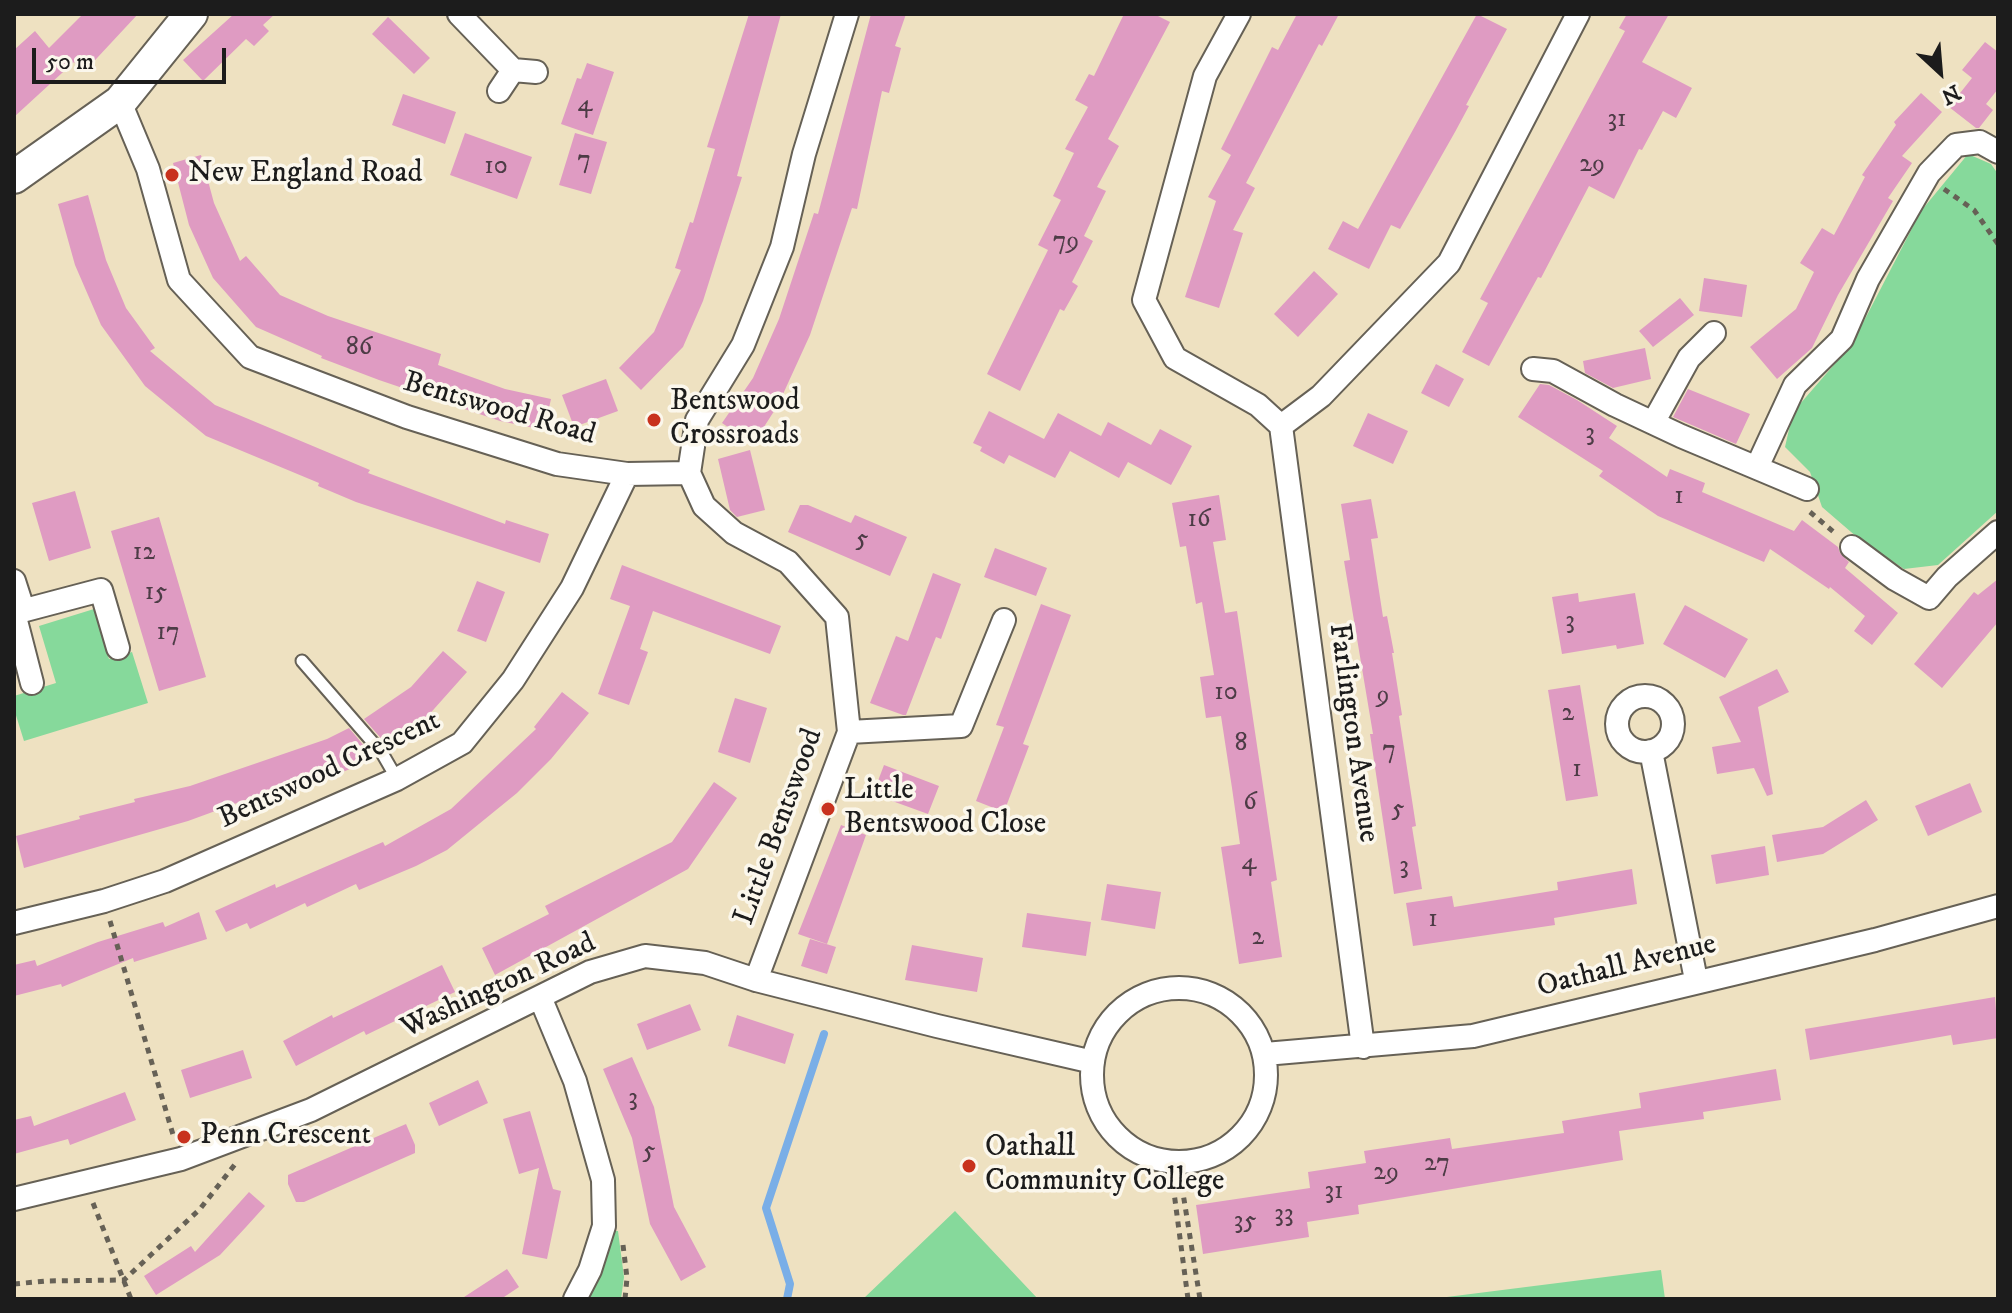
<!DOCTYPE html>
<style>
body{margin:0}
#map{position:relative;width:2012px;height:1313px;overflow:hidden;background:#eee1c1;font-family:"IM FELL DW Pica",serif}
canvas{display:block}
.frame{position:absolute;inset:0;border:16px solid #1c1c1c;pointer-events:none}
.north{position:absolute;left:1900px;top:32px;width:80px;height:80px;-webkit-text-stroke:6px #fbf7ec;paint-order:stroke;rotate:154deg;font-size:22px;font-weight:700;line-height:32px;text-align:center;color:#1c1c1c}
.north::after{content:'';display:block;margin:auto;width:28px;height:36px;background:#1c1c1c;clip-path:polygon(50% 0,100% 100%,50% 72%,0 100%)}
.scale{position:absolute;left:32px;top:48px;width:194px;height:36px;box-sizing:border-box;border:4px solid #1c1c1c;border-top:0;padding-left:10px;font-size:24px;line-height:28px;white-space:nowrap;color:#1c1c1c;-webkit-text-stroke:6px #fbf7ec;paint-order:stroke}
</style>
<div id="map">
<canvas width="2012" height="1313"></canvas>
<div class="frame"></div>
<div class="north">N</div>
<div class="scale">50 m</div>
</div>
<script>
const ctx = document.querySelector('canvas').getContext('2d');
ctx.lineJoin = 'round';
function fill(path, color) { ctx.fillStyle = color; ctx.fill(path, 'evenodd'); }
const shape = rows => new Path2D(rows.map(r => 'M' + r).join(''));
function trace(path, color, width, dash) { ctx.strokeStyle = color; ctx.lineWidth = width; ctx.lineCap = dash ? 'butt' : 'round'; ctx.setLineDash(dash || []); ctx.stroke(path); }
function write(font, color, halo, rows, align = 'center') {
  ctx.font = font + ' "IM FELL DW Pica",serif'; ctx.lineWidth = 7; ctx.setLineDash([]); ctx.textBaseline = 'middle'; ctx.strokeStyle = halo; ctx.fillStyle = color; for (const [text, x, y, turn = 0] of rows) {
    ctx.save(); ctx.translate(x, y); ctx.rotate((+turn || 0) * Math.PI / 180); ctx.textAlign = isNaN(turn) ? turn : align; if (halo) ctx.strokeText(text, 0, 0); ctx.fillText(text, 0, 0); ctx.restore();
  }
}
const green = shape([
 [1968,154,1991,164,1998,174,1998,511,1938,565,1904,569,1858,538,1822,507,1810,472,1785,447,1793,412,1852,344,1921,211],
 [94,609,109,659,132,652,148,703,24,741,14,709,14,696,56,683,39,626],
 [955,1211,1038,1299,863,1299],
 [614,1231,618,1231,624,1277,621,1299,588,1299],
 [1661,1270,1665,1299,1431,1299,1534,1286]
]);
const stream = shape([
 [787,1299,790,1284,766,1208,824,1034]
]);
const building = shape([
 [83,14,138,14,84,72,74,62,14,117,14,50,35,31,49,48],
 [234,14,275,14,263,25,269,31,254,46,246,39,203,81,183,60],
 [749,14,781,14,737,176,742,177,703,301,683,347,641,390,619,368,654,332,681,270,675,268,690,222,693,223,715,149,707,147],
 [871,14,906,14,895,46,901,48,889,93,882,91,857,209,852,208,810,335,778,405,753,444,722,423,753,378,779,319,814,213,818,214],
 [1124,14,1154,14,1170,22,1108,139,1119,146,1097,187,1106,191,1084,236,1093,241,1072,282,1078,286,1064,311,1060,309,1020,391,987,374,1048,250,1038,245,1061,200,1053,196,1074,153,1065,149,1088,107,1075,100,1089,74,1094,76],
 [1297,14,1339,14,1322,46,1319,44,1246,183,1255,188,1233,230,1243,233,1219,308,1185,297,1216,201,1208,197,1231,155,1221,149,1272,47,1278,50],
 [1477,14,1507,29,1466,105,1469,106,1455,132,1400,229,1391,225,1369,269,1328,249,1343,221,1358,229],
 [1627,14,1669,14,1642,62,1692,88,1676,118,1663,111,1642,150,1639,149,1614,199,1589,186,1541,278,1538,277,1489,366,1462,352,1488,303,1480,299,1625,31,1619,28],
 [388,17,430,58,414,74,372,34],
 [1985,42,1998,52,1998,89,1986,104,1993,110,1979,128,1976,128,1949,107,1972,78,1962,70],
 [587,63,614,72,593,135,561,124,577,78,581,79],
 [1921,93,1942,112,1902,156,1912,163,1888,198,1893,201,1838,295,1812,348,1777,379,1750,347,1796,309,1814,272,1800,263,1822,228,1834,235,1865,177,1862,175,1896,125,1894,122],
 [403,94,456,112,445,144,392,125],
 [465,133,532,157,517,199,450,175],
 [575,133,607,142,591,194,559,185],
 [201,155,214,203,240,261,246,256,280,295,328,316,441,354,438,365,505,389,551,399,544,430,500,421,379,380,321,358,322,356,256,327,213,278,189,225,173,163],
 [88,195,106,260,126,308,155,348,150,351,215,405,370,470,368,473,505,524,506,520,549,534,540,563,356,502,318,486,319,483,206,436,145,386,101,325,75,265,58,204],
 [1314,271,1338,294,1298,337,1274,314],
 [1704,278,1747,285,1742,317,1699,311],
 [1680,298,1694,315,1653,347,1639,331],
 [1645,348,1651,379,1613,388,1585,373,1583,361],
 [1436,364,1464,379,1449,407,1421,393],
 [606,379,618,411,574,427,562,395],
 [1540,384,1549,385,1577,400,1617,426,1609,438,1667,477,1670,469,1705,483,1702,492,1794,531,1802,520,1838,547,1840,553,1849,562,1845,568,1898,613,1872,645,1854,631,1865,616,1830,587,1829,589,1770,549,1764,562,1658,516,1599,476,1603,471,1518,417],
 [1688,389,1750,414,1736,444,1673,417],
 [989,411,1044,439,1058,413,1101,436,1108,422,1151,445,1160,429,1192,446,1171,485,1128,462,1119,478,1070,451,1055,478,1009,455,1004,464,980,451,982,447,973,443],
 [1368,413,1408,431,1393,464,1353,446],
 [750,450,765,510,737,517,730,510,718,459],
 [75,491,91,548,49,561,32,503],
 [1219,495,1226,540,1213,542,1225,613,1237,611,1277,880,1271,882,1282,957,1239,964,1221,847,1240,844,1232,788,1221,716,1206,718,1200,677,1214,675,1202,602,1196,604,1186,546,1180,547,1172,503],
 [1371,499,1378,538,1371,539,1383,617,1387,616,1394,653,1392,653,1402,715,1399,716,1416,826,1412,827,1422,889,1394,894,1370,734,1373,734,1344,561,1350,560,1341,504],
 [800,505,808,505,851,523,855,515,907,537,890,576,788,532],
 [159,517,206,677,159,691,111,531],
 [995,548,1047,568,1036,596,984,577],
 [622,565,781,626,770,654,653,611,640,649,648,652,629,705,598,694,630,606,610,599],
 [933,573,961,584,941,639,936,637,906,715,903,715,870,703,896,636,908,641],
 [1998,579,1998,622,1942,688,1914,664,1974,592,1978,595],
 [477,581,505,592,486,642,457,631],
 [1578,593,1579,602,1635,593,1644,644,1617,649,1616,645,1562,654,1552,597],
 [1041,604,1071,615,1023,744,1029,746,1004,812,976,801,1004,727,996,725],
 [1685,605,1748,639,1725,678,1663,644],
 [443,651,467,672,426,718,386,744,364,719,411,687],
 [1777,669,1789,692,1758,707,1773,794,1767,796,1754,768,1717,774,1712,747,1741,742,1719,697],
 [1580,685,1598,796,1566,801,1548,690],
 [562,692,589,713,551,759,517,793,447,850,416,866,359,890,356,884,307,907,305,903,250,929,247,923,226,932,215,911,275,884,276,888,383,842,385,846,451,809,536,729,534,727],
 [735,698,767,708,750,763,718,752],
 [349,728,371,754,361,761,362,764,321,781,320,779,260,800,259,795,188,821,24,868,16,836,80,819,79,816,135,802,134,799,190,786,327,739],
 [884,765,939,786,928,814,873,794],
 [714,782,737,798,688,869,495,975,482,948,549,914,545,906,672,842],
 [1970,783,1982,812,1928,836,1915,806],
 [1866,800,1878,820,1823,854,1777,862,1772,835,1823,827],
 [841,825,866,835,827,944,798,934],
 [1765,846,1769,875,1716,884,1711,855],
 [1632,869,1637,904,1554,918,1555,925,1413,946,1406,903,1452,896,1454,907,1558,890,1557,882],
 [1107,884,1161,892,1155,929,1101,920],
 [199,912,207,939,134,962,133,958,62,987,61,984,14,996,14,965,35,960,37,966,98,942,163,922,165,927],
 [1027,913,1091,922,1086,956,1022,947],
 [810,939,836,947,827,974,801,966],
 [912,945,983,958,977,992,905,980],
 [442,965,455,992,366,1035,364,1031,296,1066,283,1041,332,1015,333,1018],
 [1995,997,1998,1038,1953,1045,1951,1035,1810,1060,1805,1029],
 [690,1004,701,1030,647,1050,637,1024],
 [737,1015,794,1034,785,1064,728,1046],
 [243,1050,252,1078,190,1098,181,1070],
 [632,1057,654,1107,674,1207,706,1267,681,1281,650,1224,632,1138,603,1069],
 [1776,1069,1781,1100,1703,1112,1704,1119,1619,1131,1623,1160,1358,1205,1359,1214,1307,1222,1309,1237,1203,1254,1196,1205,1310,1188,1308,1172,1366,1163,1364,1151,1450,1138,1452,1149,1564,1133,1562,1121,1641,1108,1639,1093],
 [478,1080,488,1103,439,1126,429,1103],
 [125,1092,136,1120,70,1145,68,1139,14,1154,14,1120,31,1116,34,1126],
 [530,1111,553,1189,561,1191,547,1259,522,1254,539,1168,519,1174,503,1119],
 [406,1124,415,1145,415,1153,304,1202,296,1202,288,1184,288,1175],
 [249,1192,265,1206,246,1227,220,1255,156,1295,144,1276,191,1246,195,1252],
 [507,1269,519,1287,501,1299,461,1299]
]);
const path = shape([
 [1944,189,1974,210,1998,244],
 [1810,512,1836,534],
 [110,921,174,1138],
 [1170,1162,1188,1299],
 [1178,1162,1200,1299],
 [93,1203,131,1299],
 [623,1245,627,1278,625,1299],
 [14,1284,46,1281,124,1280,200,1209,236,1163]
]);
const lane = shape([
 [302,661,382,753,397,779]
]);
const street = shape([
 [459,14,513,70,499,91],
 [1239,14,1205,76,1144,300,1175,358,1258,405,1281,426,1363,1047],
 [513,70,536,72],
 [120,102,148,169,179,280,250,357,407,417,557,464,627,474,689,473],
 [1533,369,1553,371,1615,405,1681,436,1807,489],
 [1653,423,1689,358,1714,333],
 [1281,426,1321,396,1449,263,1578,14],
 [1757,467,1795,385,1842,339,1868,279,1929,173,1956,145,1980,142,1998,152],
 [689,473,704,506,734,533,788,562,837,617,849,732,756,980],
 [689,473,697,420,743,345,782,247,804,154,847,14],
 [1852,547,1895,579,1929,598,1947,577,1998,532],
 [14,581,23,609],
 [32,683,14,613,101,590,118,648],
 '1617 724a28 28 0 1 1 56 0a28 28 0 1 1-56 0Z',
 [849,732,961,726,1004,620],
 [1651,751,1696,980],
 [14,923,104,901,165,881,397,779,462,743,513,680,572,588,627,474],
 '1092 1075a87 87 0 1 1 174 0a87 87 0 1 1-174 0Z',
 [540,997,575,1081,603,1180,604,1226,590,1270,575,1299],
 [1265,1054,1473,1036,1875,940,1998,906],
 [14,1199,181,1159,311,1110,590,972,645,956,705,963,756,980,937,1026,1093,1062]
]);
const secondary = shape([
 [14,177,120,102,191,14]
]);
const markers = [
 [172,175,8,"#c8321e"],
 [654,420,8,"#c8321e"],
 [828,809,8,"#c8321e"],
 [184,1137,8,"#c8321e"],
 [969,1166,8,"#c8321e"]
];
const numberNames = [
 ["4",585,106],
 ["31",1617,121],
 ["7",584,162],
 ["29",1592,166],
 ["10",496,168],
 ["79",1066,243],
 ["86",359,349],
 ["3",1590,435],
 ["1",1679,498],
 ["16",1199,521],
 ["5",862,541],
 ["12",144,554],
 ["15",156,594],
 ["3",1570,623],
 ["17",168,634],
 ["10",1226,694],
 ["9",1383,697],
 ["2",1568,715],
 ["8",1241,745],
 ["7",1389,752],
 ["1",1577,771],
 ["6",1250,804],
 ["5",1398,811],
 ["4",1249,864],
 ["3",1404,868],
 ["1",1433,921],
 ["2",1258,939],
 ["3",633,1100],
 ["5",649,1153],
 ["27",1437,1165],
 ["29",1386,1174],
 ["31",1334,1193],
 ["33",1284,1216],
 ["35",1245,1223]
];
const poiNames = [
 ["New England Road",188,175],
 ["Bentswood",670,403],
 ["Crossroads",670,437],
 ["Little",844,792],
 ["Bentswood Close",844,826],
 ["Penn Crescent",200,1137],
 ["Oathall",985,1149],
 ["Community College",985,1183]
];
const streetNames = [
 ["Bentswood Road",499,410,16],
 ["Farlington Avenue",1352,733,82],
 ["Bentswood Crescent",330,771,-25],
 ["Little Bentswood",780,827,-70],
 ["Oathall Avenue",1627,967,-14],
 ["Washington Road",499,987,-25]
];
fill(green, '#86d99b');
trace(stream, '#79aee7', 8);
fill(building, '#df9bc2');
trace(lane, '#666156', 15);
trace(street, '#666156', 26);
trace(secondary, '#666156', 36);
trace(path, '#666156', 5, [6, 6]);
trace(lane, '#fff', 11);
trace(street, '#fff', 22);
trace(secondary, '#fff', 32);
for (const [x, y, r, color] of markers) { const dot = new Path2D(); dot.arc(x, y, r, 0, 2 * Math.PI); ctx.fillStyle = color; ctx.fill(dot); trace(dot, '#fbf7ec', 3); }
write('26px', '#4d3c46', null, numberNames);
write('30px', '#1c1c1c', '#fbf7ec', poiNames, 'left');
write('30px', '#1c1c1c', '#fbf7ec', streetNames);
</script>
